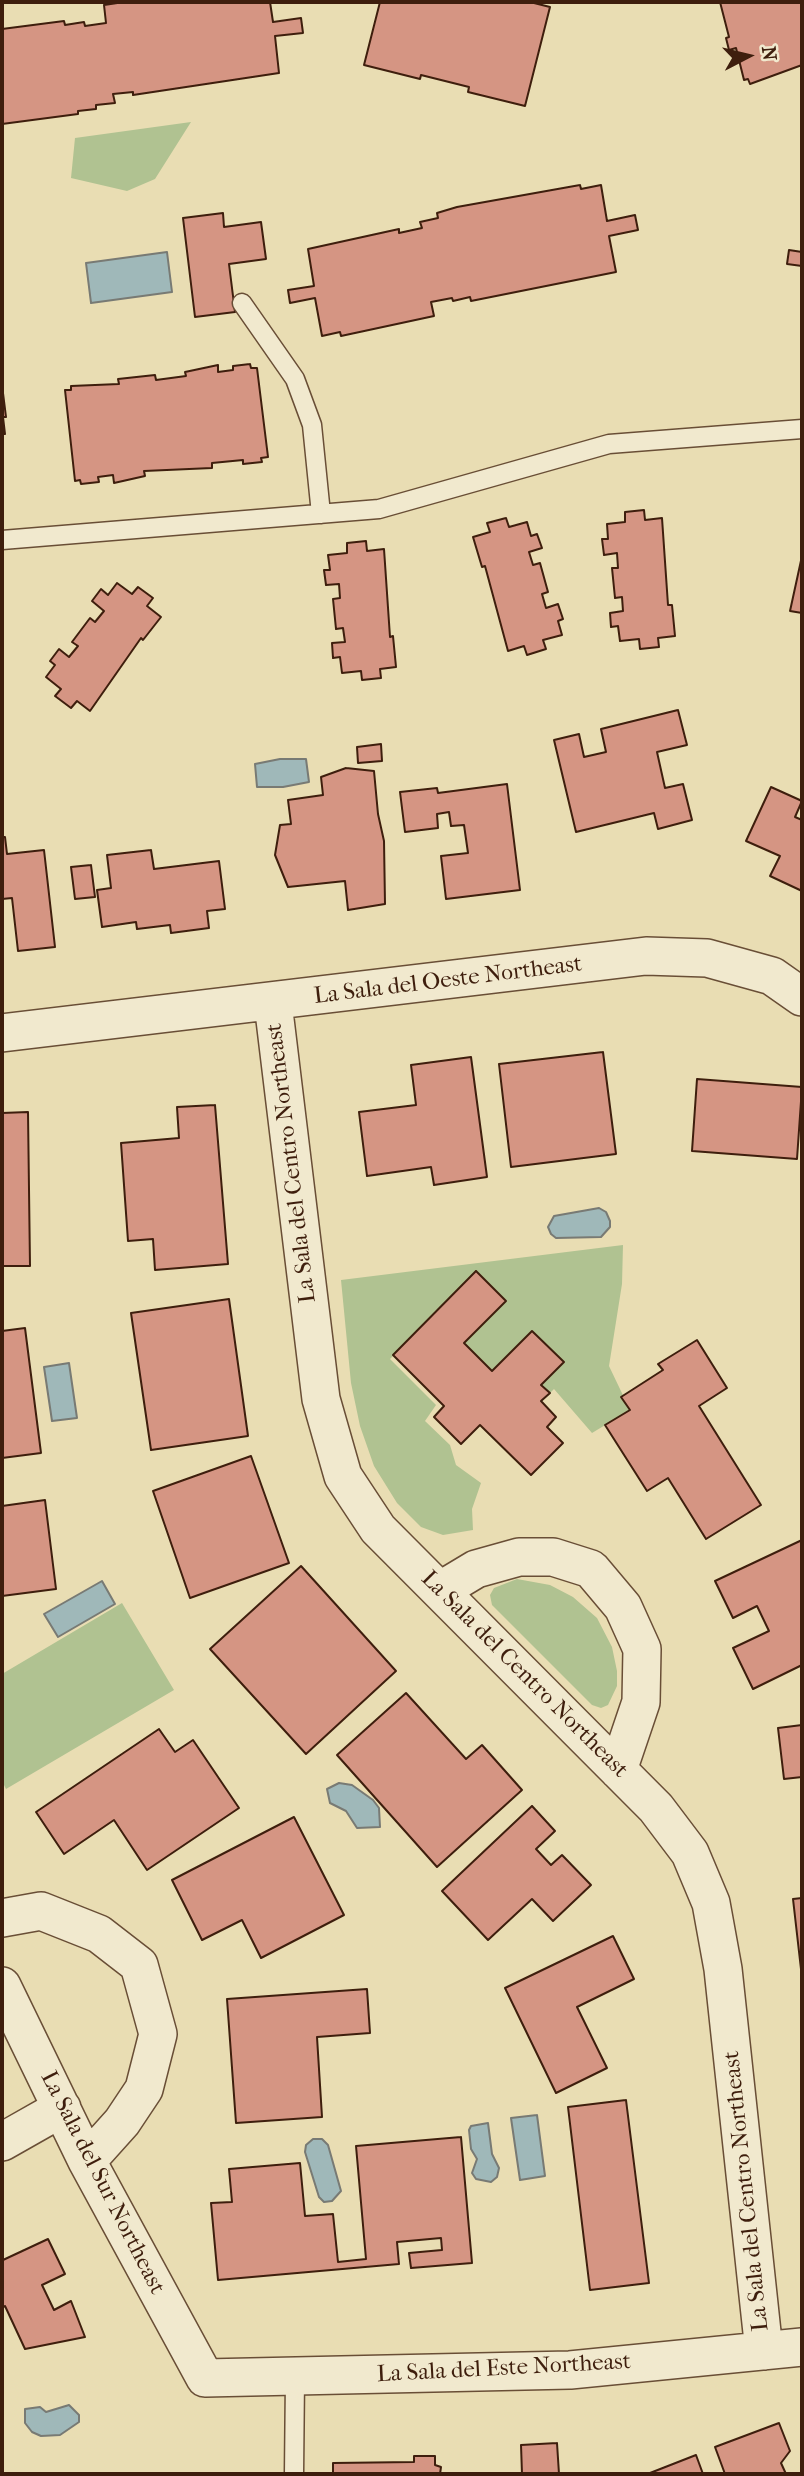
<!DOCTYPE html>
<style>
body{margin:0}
#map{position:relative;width:804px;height:2476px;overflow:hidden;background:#e9ddb3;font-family:"IM FELL French Canon",serif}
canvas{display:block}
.frame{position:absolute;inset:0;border:4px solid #3e1e0d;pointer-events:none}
.north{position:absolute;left:713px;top:21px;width:70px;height:70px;-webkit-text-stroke:5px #f1e9ce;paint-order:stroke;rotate:83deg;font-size:19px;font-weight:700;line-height:28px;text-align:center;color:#3e1e0d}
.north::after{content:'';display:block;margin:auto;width:24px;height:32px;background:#3e1e0d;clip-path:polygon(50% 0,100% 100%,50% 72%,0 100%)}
</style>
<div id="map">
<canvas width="804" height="2476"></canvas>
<div class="frame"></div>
<div class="north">N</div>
</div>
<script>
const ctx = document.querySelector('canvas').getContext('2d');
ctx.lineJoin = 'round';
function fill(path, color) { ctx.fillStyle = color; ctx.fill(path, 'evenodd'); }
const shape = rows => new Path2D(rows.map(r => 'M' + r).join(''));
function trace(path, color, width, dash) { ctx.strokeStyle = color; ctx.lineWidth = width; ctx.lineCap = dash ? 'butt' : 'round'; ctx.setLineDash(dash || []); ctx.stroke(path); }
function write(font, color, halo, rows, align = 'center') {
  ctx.font = font + ' "IM FELL French Canon",serif'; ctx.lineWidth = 6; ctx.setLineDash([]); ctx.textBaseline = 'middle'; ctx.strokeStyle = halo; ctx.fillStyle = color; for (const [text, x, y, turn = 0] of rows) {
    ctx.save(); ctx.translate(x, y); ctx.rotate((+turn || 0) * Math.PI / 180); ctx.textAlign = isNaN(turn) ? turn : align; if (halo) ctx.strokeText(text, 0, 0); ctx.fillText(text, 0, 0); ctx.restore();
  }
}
const green = shape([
 [191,122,155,179,127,191,71,178,75,138],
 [623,1245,622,1284,609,1366,630,1410,592,1433,554,1389,550,1393,541,1385,564,1362,532,1331,492,1371,464,1343,506,1301,476,1272,390,1359,436,1405,425,1421,450,1445,456,1465,481,1483,472,1509,473,1530,443,1535,421,1527,397,1503,374,1466,360,1426,351,1383,341,1280],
 [517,1579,550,1585,573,1597,597,1618,612,1647,617,1671,617,1686,608,1705,601,1708,592,1705,492,1605,490,1595,494,1588],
 [122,1603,174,1690,6,1789,2,1781,2,1674]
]);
const water = shape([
 [167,252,172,292,91,303,86,263,167,252],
 [280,759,306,759,309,782,283,787,257,787,255,764,280,759],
 [599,1208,606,1212,610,1221,610,1227,601,1237,556,1238,551,1234,548,1227,554,1216,599,1208],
 [69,1363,77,1418,52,1421,44,1367,69,1363],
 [102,1581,115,1604,58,1637,44,1614,102,1581],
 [339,1783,352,1785,373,1800,379,1808,380,1827,357,1828,346,1811,330,1803,327,1789,339,1783],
 [537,2115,545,2176,520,2180,511,2118,537,2115],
 [488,2123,492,2154,499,2168,497,2177,491,2182,476,2179,472,2173,477,2159,471,2149,469,2130,471,2126,488,2123],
 [313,2139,322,2139,328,2145,341,2191,332,2201,324,2202,319,2197,305,2152,306,2145,313,2139],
 [69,2405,79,2415,79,2422,60,2435,41,2436,32,2432,25,2423,25,2409,40,2407,46,2412,69,2405]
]);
const building = shape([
 [124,2,270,2,273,22,301,18,303,33,275,36,279,73,133,95,133,92,113,94,115,103,96,105,96,109,78,111,78,114,2,124,2,29,64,21,65,25,84,22,85,26,106,23,104,5,124,2],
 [380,2,530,2,550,7,525,106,468,92,469,87,421,75,420,79,364,65,380,2],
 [720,2,802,2,802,65,750,84,748,79,744,80,736,48,729,50,726,38,729,37,720,2],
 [580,185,581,189,601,185,607,221,635,215,638,230,609,236,616,272,471,301,470,297,453,301,452,298,431,302,434,316,341,336,340,332,322,336,315,298,290,303,288,290,314,286,308,249,399,229,399,233,422,228,420,222,438,218,437,213,457,207,580,185],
 [223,213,224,227,261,222,266,259,229,264,235,312,195,317,183,218,223,213],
 [789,250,802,252,802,266,787,264,789,250],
 [250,364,251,368,257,368,268,457,261,458,262,462,243,464,243,460,212,463,212,468,144,471,145,476,114,483,113,475,98,477,99,482,81,484,80,480,75,481,65,390,71,390,71,386,119,384,118,379,155,375,156,380,186,376,185,372,218,365,218,372,233,370,233,366,250,364],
 [2,385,6,417,3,417,5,434,2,434,2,385],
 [644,510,645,520,662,518,668,605,672,605,675,636,658,638,659,647,640,649,639,639,620,641,618,626,611,627,610,613,623,611,622,597,615,598,612,568,618,568,617,553,604,555,602,539,608,539,607,524,625,522,625,512,644,510],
 [506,518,509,527,527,522,531,536,537,534,542,548,529,552,533,565,540,563,548,592,542,594,546,608,558,604,563,619,558,621,562,635,543,640,546,649,527,655,524,646,508,651,485,566,482,567,473,537,490,532,487,523,506,518],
 [366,541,367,551,384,549,390,637,393,636,396,667,380,669,381,678,362,680,361,671,342,673,340,657,333,658,332,643,345,642,343,628,336,629,333,599,340,598,339,584,326,585,324,570,330,570,328,555,347,553,347,543,366,541],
 [802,556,802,613,790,611,802,556],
 [117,583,132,594,138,587,153,598,147,606,161,617,143,640,141,638,90,711,77,701,71,708,55,696,61,689,46,677,55,665,50,661,59,649,69,657,78,646,72,642,90,618,95,622,104,611,92,601,101,589,108,595,117,583],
 [678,710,687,745,657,752,665,788,683,784,692,820,658,829,654,813,576,832,554,740,579,734,584,757,606,752,601,729,678,710],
 [381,744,382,761,358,763,357,747,381,744],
 [346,768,374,771,378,814,384,841,385,904,348,910,345,881,288,887,275,855,280,825,291,824,288,800,323,795,321,777,346,768],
 [507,784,520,890,446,899,441,856,468,853,464,825,451,826,449,812,437,814,438,828,405,832,400,792,437,788,438,793,507,784],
 [771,787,802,801,795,817,802,820,802,891,770,876,780,856,746,841,771,787],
 [2,837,5,837,7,854,44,850,55,947,18,951,12,898,2,899,2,837],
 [151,850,154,869,219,861,225,909,207,911,209,928,171,933,170,925,137,929,136,922,102,927,97,890,111,888,107,855,151,850],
 [91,865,95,897,75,899,71,867,91,865],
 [603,1052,616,1154,511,1167,499,1064,603,1052],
 [471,1057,487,1177,434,1185,431,1167,367,1176,359,1112,416,1105,411,1065,471,1057],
 [697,1079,802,1087,797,1159,692,1151,697,1079],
 [215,1105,228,1264,155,1270,153,1239,128,1241,121,1143,179,1138,177,1107,215,1105],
 [28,1112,30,1266,2,1266,2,1113,28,1112],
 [476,1271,506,1301,464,1343,492,1371,532,1331,564,1362,541,1385,550,1393,541,1401,556,1417,547,1427,563,1443,531,1475,480,1425,461,1444,434,1417,444,1406,393,1355,476,1271],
 [229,1299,248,1436,151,1450,131,1313,229,1299],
 [25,1328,41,1453,2,1458,2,1331,25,1328],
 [697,1340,727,1388,699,1406,761,1505,706,1539,668,1478,647,1491,605,1425,630,1410,621,1397,663,1370,658,1364,697,1340],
 [251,1456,289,1563,190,1598,153,1491,251,1456],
 [45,1500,56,1589,2,1596,2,1506,45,1500],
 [802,1540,802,1665,753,1689,733,1648,769,1631,757,1606,733,1618,715,1581,802,1540],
 [301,1566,396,1671,306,1754,210,1649,301,1566],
 [406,1693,466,1759,482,1745,522,1790,437,1867,337,1755,406,1693],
 [802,1725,802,1777,784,1779,778,1728,802,1725],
 [159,1729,175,1752,193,1740,239,1808,147,1870,114,1820,64,1854,36,1812,159,1729],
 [532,1806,555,1831,536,1849,551,1865,562,1855,591,1885,553,1921,532,1899,488,1940,442,1891,532,1806],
 [294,1817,344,1915,261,1958,242,1920,202,1940,172,1880,294,1817],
 [802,1898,802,1978,793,1899,802,1898],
 [613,1936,634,1979,577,2007,607,2068,556,2093,505,1988,613,1936],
 [367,1989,370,2033,317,2037,322,2117,236,2123,227,1999,367,1989],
 [626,2100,649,2283,590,2290,568,2107,626,2100],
 [461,2137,472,2263,411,2268,409,2253,442,2250,441,2238,397,2242,399,2264,218,2280,211,2203,232,2202,229,2169,300,2163,305,2216,333,2214,338,2262,366,2259,356,2146,461,2137],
 [48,2239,65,2274,42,2285,54,2310,71,2301,85,2337,25,2349,5,2306,2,2308,2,2257,3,2260,48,2239],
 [779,2423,790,2451,781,2463,786,2474,725,2474,715,2447,779,2423],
 [557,2443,559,2474,522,2474,521,2445,557,2443],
 [696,2455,703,2474,650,2474,650,2473,696,2455],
 [414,2456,435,2456,435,2465,441,2467,440,2474,333,2474,333,2463,414,2462,414,2456]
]);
const lane = shape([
 [242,303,295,379,312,425,321,514],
 [2,540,379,509,609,444,802,429],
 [294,2474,295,2377]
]);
const street = shape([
 [273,1003,321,1399,343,1476,378,1529,656,1808,690,1853,711,1903,723,1969,764,2351],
 [2,1033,646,956,707,958,772,976,802,997],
 [441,1590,476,1569,519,1557,553,1557,591,1569,623,1607,642,1649,641,1702,618,1770],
 [2,1918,41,1911,99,1934,139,1965,158,2034,144,2089,122,2122,87,2161],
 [2,1986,87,2161,205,2378,570,2370,802,2347],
 [2,2142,62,2108]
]);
const streetNames = [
 ["La Sala del Oeste Northeast",448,981,-7],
 ["La Sala del Centro Northeast",292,1163,-97],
 ["La Sala del Centro Northeast",524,1675,45],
 ["La Sala del Sur Northeast",102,2183,63],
 ["La Sala del Centro Northeast",747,2191,-96],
 ["La Sala del Este Northeast",504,2369,-3]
];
fill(green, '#b0c291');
fill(water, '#9fb8b9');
trace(water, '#787a74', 2);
fill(building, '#d59583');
trace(building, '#3e1e0d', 2);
trace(lane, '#694e36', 21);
trace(street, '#694e36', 40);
trace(lane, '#f1e9ce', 18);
trace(street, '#f1e9ce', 37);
write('23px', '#3e1e0d', '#f1e9ce', streetNames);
</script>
